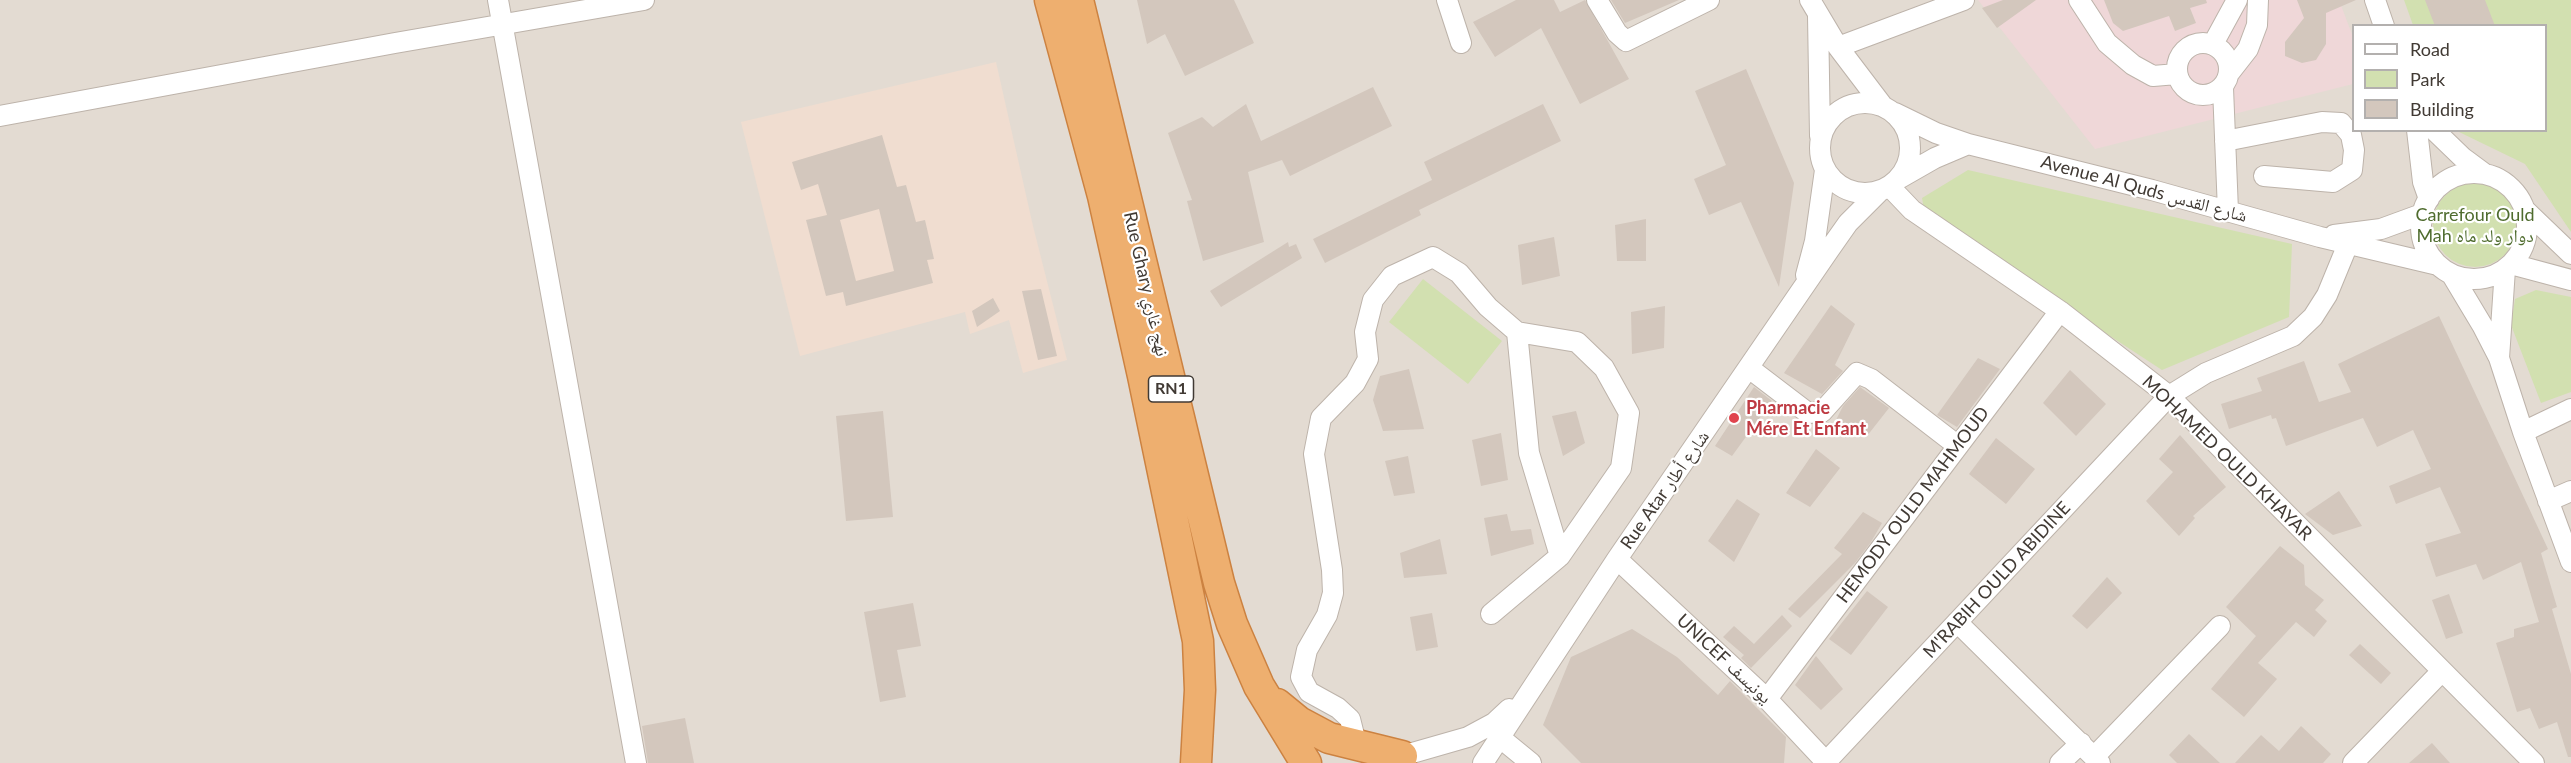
<!DOCTYPE html>
<meta charset="utf-8">
<style>
body{margin:0}
#map{position:relative;width:2571px;height:763px;overflow:hidden;background:#f0eae3;font-family:Lato,sans-serif}
canvas{display:block}
.legend{position:absolute;left:2352px;top:24px;width:195px;height:108px;box-sizing:border-box;background:#fff;border:2px solid #b3b0ae;margin:0;padding:8px 10px;list-style:none;font-size:18px;color:#413a34}
.legend li{display:flex;align-items:center;gap:12px;height:30px}
.legend b{width:30px;border:2px solid #b3b0ae}
</style>
<div id="map">
<canvas width="2571" height="763"></canvas>
<ul class="legend">
<li><b style="height:8px;background:#fff"></b>Road</li>
<li><b style="height:16px;background:#d2e0b0"></b>Park</li>
<li><b style="height:16px;background:#d3c7bd"></b>Building</li>
</ul>
</div>
<script>
const ctx = document.querySelector('canvas').getContext('2d');
ctx.lineJoin = 'round';
function fill(path, color) { ctx.fillStyle = color; ctx.fill(path, 'evenodd'); }
const shape = rows => new Path2D(rows.map(r => 'M' + r).join(''));
function trace(path, color, width, dash) { ctx.strokeStyle = color; ctx.lineWidth = width; ctx.lineCap = dash ? 'butt' : 'round'; ctx.setLineDash(dash || []); ctx.stroke(path); }
function write(font, color, halo, rows, align = 'center') {
  ctx.font = font + ' Lato,"Noto Naskh Arabic",sans-serif'; ctx.lineWidth = 4.5; ctx.setLineDash([]); ctx.textBaseline = 'middle'; ctx.strokeStyle = halo; ctx.fillStyle = color; for (const [text, x, y, turn = 0] of rows) {
    ctx.save(); ctx.translate(x, y); ctx.rotate((+turn || 0) * Math.PI / 180); ctx.textAlign = isNaN(turn) ? turn : align; if (halo) ctx.strokeText(text, 0, 0); ctx.fillText(text, 0, 0); ctx.restore();
  }
}
const residential = shape([
 [0,0,2571,0,2571,763,0,763],
 [2354,26,2546,26,2546,130,2354,130]
]);
const commercial = shape([
 [996,62,1033,226,1067,360,1023,373,1009,320,970,334,965,312,800,356,741,122]
]);
const medical = shape([
 [1978,0,2339,0,2353,37,2353,84,2095,149]
]);
const green = shape([
 [2404,0,2571,0,2571,232,2525,164,2457,131,2546,130,2546,26,2413,25],
 [1968,170,2292,244,2289,317,2162,370,1925,215,1922,198],
 '2433 225a42 42 0 1 1 84 0a42 42 0 1 1-84 0Z',
 [1423,279,1502,341,1468,384,1389,322],
 [2536,290,2571,297,2571,392,2541,403,2511,325,2515,299]
]);
const building = shape([
 [1137,0,1234,0,1254,43,1185,76,1165,34,1147,44],
 [1516,0,1554,0,1560,12,1585,0,1629,79,1580,104,1541,28,1495,57,1473,22],
 [1611,0,1679,0,1625,23],
 [2003,0,2036,0,1997,28,1982,8],
 [2104,0,2206,0,2207,3,2190,8,2196,23,2175,31,2169,16,2123,31,2113,23],
 [2297,0,2356,0,2326,13,2326,44,2316,60,2302,63,2285,56,2285,42,2304,18],
 [2425,0,2485,0,2495,26,2435,26],
 [1746,69,1794,183,1779,287,1741,202,1709,215,1694,179,1726,165,1695,91],
 [1373,87,1392,126,1290,176,1282,160,1248,172,1264,242,1203,261,1187,201,1192,200,1168,133,1202,117,1213,127,1246,104,1261,141],
 [1543,104,1561,141,1419,210,1421,215,1325,263,1313,239,1432,180,1424,162],
 [882,135,897,187,906,185,916,222,925,220,934,259,927,260,933,283,846,306,843,292,826,296,806,220,827,215,818,184,801,190,792,162],
 [879,209,894,271,856,281,840,220],
 [1646,219,1646,261,1617,261,1615,225],
 [1554,237,1560,276,1522,285,1518,245],
 [1288,242,1289,247,1296,244,1302,258,1221,307,1210,291],
 [1041,289,1057,356,1038,360,1022,291],
 [993,298,1000,311,977,327,972,311],
 [1831,305,1855,324,1835,365,1843,371,1822,394,1784,373],
 [1665,306,1664,348,1632,354,1631,312],
 [2439,316,2548,549,2541,553,2557,607,2552,609,2571,674,2571,757,2568,757,2557,722,2539,729,2530,708,2517,712,2496,643,2514,637,2514,629,2539,622,2521,562,2483,580,2476,564,2436,577,2425,544,2461,533,2440,487,2396,504,2389,486,2431,469,2413,430,2377,447,2363,418,2286,446,2276,418,2272,419,2271,415,2229,429,2221,404,2262,391,2257,378,2304,361,2319,402,2351,392,2338,364],
 [1978,358,2000,369,1957,427,1937,415],
 [1409,369,1424,429,1383,431,1373,400,1380,376],
 [2070,370,2106,404,2076,436,2043,403],
 [1754,387,1772,401,1732,456,1715,446],
 [1860,387,1889,408,1867,436,1836,420,1843,406],
 [883,411,893,517,846,521,836,416],
 [1576,411,1585,443,1563,456,1552,416],
 [1501,433,1508,480,1481,486,1472,440],
 [2180,435,2226,487,2193,516,2195,518,2179,536,2146,501,2173,472,2159,459],
 [1996,438,2035,469,2006,504,1969,474],
 [1816,449,1840,468,1810,507,1786,493],
 [1408,456,1415,493,1394,496,1385,461],
 [2339,491,2362,526,2333,535,2305,514],
 [1737,499,1760,514,1734,562,1708,541],
 [1863,512,1882,523,1871,542,1855,563,1800,618,1788,609,1842,554,1834,548],
 [1507,514,1511,531,1531,529,1534,544,1491,556,1484,518],
 [1440,539,1447,574,1404,578,1400,553],
 [2280,546,2304,565,2305,585,2324,600,2315,610,2327,621,2314,637,2296,622,2258,663,2277,679,2244,717,2211,689,2256,636,2226,607],
 [2107,577,2122,593,2087,629,2072,616],
 [1867,591,1888,607,1851,655,1829,639],
 [2449,594,2463,633,2446,639,2432,600],
 [913,603,921,646,897,650,906,697,880,702,864,612],
 [1432,613,1438,647,1416,651,1410,617],
 [1782,615,1792,626,1751,668,1741,658,1744,655,1723,637,1734,626,1754,644],
 [1632,629,1677,657,1718,695,1730,681,1786,737,1784,763,1581,763,1543,725,1571,657],
 [2360,644,2391,673,2381,684,2349,655],
 [1816,656,1843,689,1821,710,1795,685],
 [685,718,694,763,648,763,642,726],
 [2301,726,2331,754,2323,763,2235,763,2261,735,2279,751],
 [2189,734,2220,763,2177,763,2169,755],
 [2432,743,2450,763,2409,763]
]);
const minor = shape([
 [498,0,636,763],
 [1447,0,1461,43],
 [1597,0,1617,33,1626,41,1709,0],
 [1810,0,1838,47,1882,105],
 [2079,0,2107,43,2133,65,2153,76,2177,74],
 [2375,0,2384,26],
 [1818,16,1820,136],
 '2177 69a26 26 0 1 1 52 0a26 26 0 1 1-52 0Z',
 [2213,44,2237,0],
 [1838,47,1964,0],
 [2230,72,2248,49,2257,25,2258,0],
 [2223,88,2228,211],
 '1820 148a45 45 0 1 1 90 0a45 45 0 1 1-90 0Z',
 [1895,113,1936,133,1968,144,2152,190,2320,237,2438,265],
 [0,116,395,43,644,0],
 [2417,130,2423,182,2429,199],
 [2434,130,2462,157,2485,174],
 [2225,141,2322,122,2341,123,2351,135,2354,150,2352,170,2333,182,2264,176],
 '2421 226a53 53 0 1 1 106 0a53 53 0 1 1-106 0Z',
 [1900,178,1935,158,1968,144],
 [1890,187,1912,210,2060,311,2169,396,2534,763],
 [2524,209,2571,254],
 [2334,235,2381,229,2422,214],
 [2511,264,2571,280],
 [1806,275,1815,241,1825,170],
 [2452,275,2482,325,2499,358,2523,432,2571,562],
 [1517,332,1529,453,1560,556],
 [2499,358,2505,269],
 [1749,368,1808,413,1822,412,1857,373,1871,379,1958,446],
 [2523,432,2571,409],
 [2548,501,2571,491],
 [1617,559,1767,699,1827,763],
 [1957,622,2100,763],
 [1767,699,2060,311],
 [1498,736,1531,763],
 [1353,744,1354,735,1350,719,1338,708,1309,692,1301,677,1307,650,1327,615,1333,593,1332,570,1314,454,1321,418,1355,383,1368,359,1365,332,1373,300,1392,276,1433,257,1459,273,1488,307,1517,332,1577,342,1604,368,1629,413,1621,468,1560,556,1491,614],
 [2094,757,2220,626],
 [1391,759,1468,737,1494,723,1509,709],
 [1483,763,1617,559,1829,250,1848,223,1879,192],
 [1825,763,2169,396,2206,373,2293,336,2313,317,2327,295,2348,244],
 [2060,763,2081,743],
 [2353,763,2442,671]
]);
const highway = shape([
 [1050,0,1103,196,1143,376,1198,641,1200,690,1196,763],
 [1078,0,1219,583,1232,624,1259,686,1306,763],
 [1277,704,1299,722,1329,738,1402,756]
]);
const markers = [
 [1734,418,6,"#e0444e"]
];
const shields = [
 [1171,389,45]
];
const shieldNames = [
 ["RN1",1171,389]
];
const streetNames = [
 ["Avenue Al Quds شارع القدس",2144,189,15],
 ["Rue Ghary نهج غاري",1146,284,77],
 ["MOHAMED OULD KHAYAR",2227,458,44],
 ["Rue Atar شارع أطار",1665,490,-55],
 ["HEMODY OULD MAHMOUD",1913,505,-53],
 ["M'RABIH OULD ABIDINE",1997,580,-47],
 ["UNICEF يونيسف",1724,659,43]
];
const parkNames = [
 ["Carrefour Ould",2475,215],
 ["Mah دوار ولد ماه",2475,236]
];
const healthNames = [
 ["Pharmacie",1746,408],
 ["Mére Et Enfant",1746,429]
];
fill(residential, '#e3dbd2');
fill(commercial, '#f0ddd0');
fill(medical, '#efd7d8');
fill(green, '#d2e0b0');
fill(building, '#d3c7bd');
trace(minor, '#bdb3aa', 22);
trace(highway, '#cc8241', 33);
trace(minor, '#fff', 20);
trace(highway, '#eeaf6f', 30);
for (const [x, y, r, color] of markers) { const dot = new Path2D(); dot.arc(x, y, r, 0, 2 * Math.PI); ctx.fillStyle = color; ctx.fill(dot); trace(dot, '#fff', 2); }
for (const [x, y, w] of shields) { const box = new Path2D(); box.roundRect(x - w / 2, y - 13, w, 26, 4.5); ctx.fillStyle = '#fff'; ctx.fill(box); trace(box, '#413a34', 1.5); }
write('bold 16px', '#413a34', null, shieldNames);
write('18px', '#413a34', '#fff', streetNames);
write('18px', '#4f6c2e', '#fff', parkNames);
write('bold 18px', '#be3a42', '#fff', healthNames, 'left');
</script>
